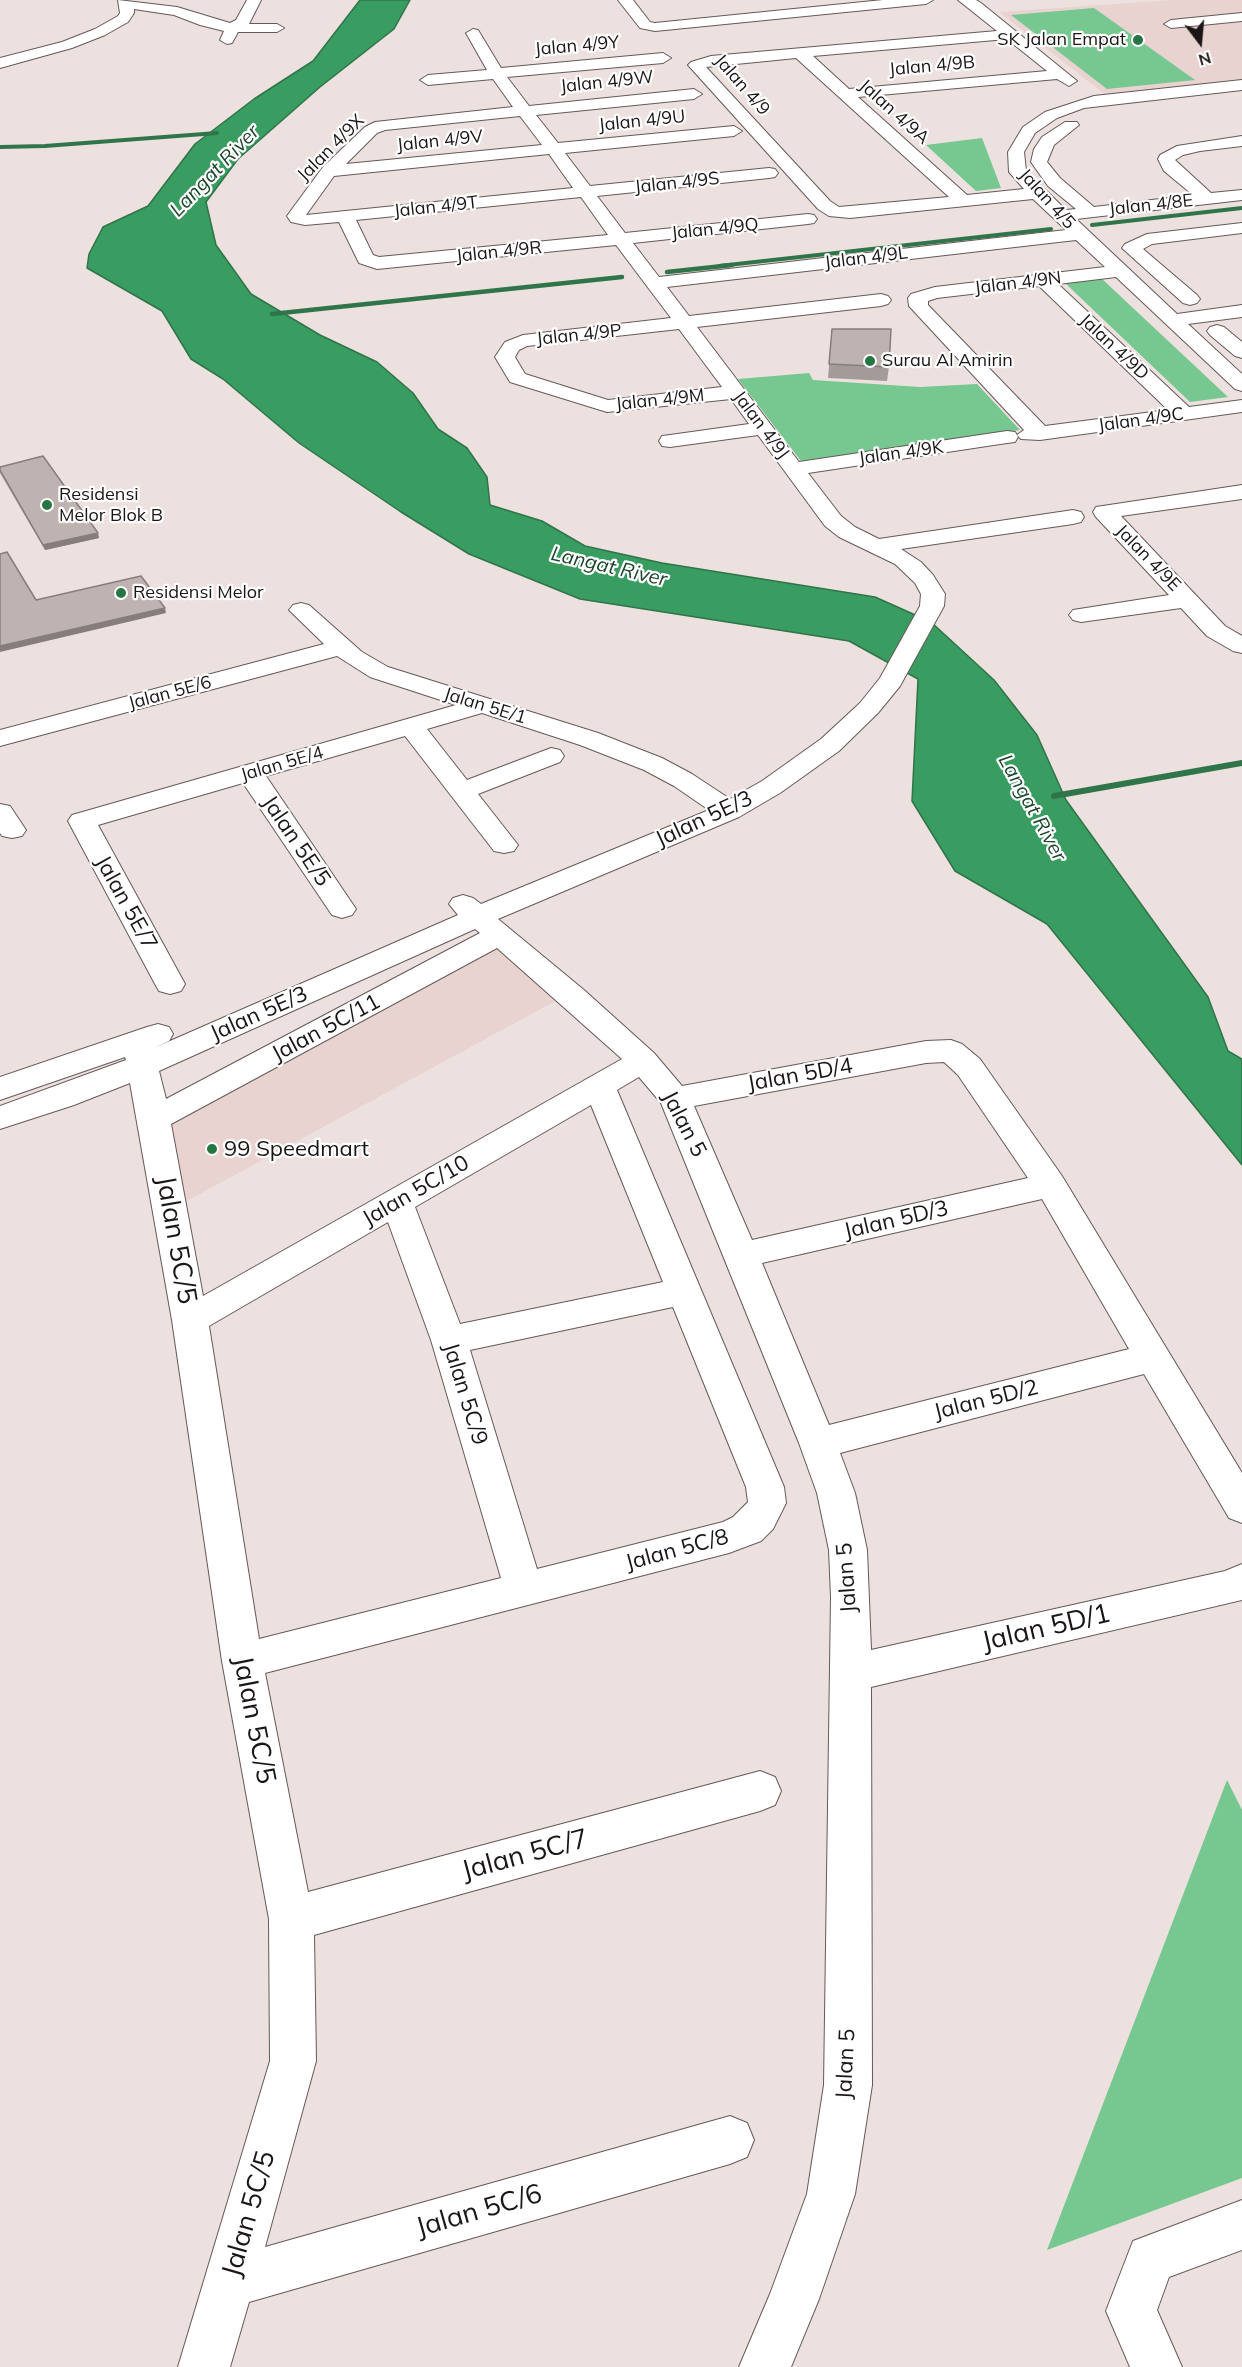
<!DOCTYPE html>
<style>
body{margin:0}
#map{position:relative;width:1242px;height:2367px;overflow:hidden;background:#ede1df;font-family:Mulish,sans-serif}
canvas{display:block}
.north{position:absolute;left:1170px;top:12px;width:60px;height:60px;-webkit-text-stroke:4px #fff;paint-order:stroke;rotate:164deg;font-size:16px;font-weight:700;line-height:24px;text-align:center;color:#1a1615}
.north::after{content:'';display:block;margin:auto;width:21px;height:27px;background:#1a1615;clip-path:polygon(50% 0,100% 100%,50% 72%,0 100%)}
</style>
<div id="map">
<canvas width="1242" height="2367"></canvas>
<div class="north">N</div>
</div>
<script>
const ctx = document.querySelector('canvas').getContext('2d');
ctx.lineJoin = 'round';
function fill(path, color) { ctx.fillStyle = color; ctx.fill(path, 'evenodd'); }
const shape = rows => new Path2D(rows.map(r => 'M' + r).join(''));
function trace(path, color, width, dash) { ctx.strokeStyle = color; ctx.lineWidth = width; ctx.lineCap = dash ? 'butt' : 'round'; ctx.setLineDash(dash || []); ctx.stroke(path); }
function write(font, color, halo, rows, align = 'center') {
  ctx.font = font + ' Mulish,sans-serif'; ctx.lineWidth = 4.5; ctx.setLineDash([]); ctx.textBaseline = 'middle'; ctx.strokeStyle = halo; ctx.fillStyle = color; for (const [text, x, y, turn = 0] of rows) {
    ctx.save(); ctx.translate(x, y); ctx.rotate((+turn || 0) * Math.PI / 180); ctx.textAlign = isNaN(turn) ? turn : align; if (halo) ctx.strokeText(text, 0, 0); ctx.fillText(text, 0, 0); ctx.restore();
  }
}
const built = shape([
 [1173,0,1242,0,1242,81,1106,95,999,12],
 [497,944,561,998,185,1202,170,1120]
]);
const green = shape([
 [1094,8,1174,65,1195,80,1107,89,1011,15],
 [982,138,1001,188,976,191,926,145],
 [1101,278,1228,397,1190,402,1065,283],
 [809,373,813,380,920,387,977,384,1020,430,801,461,738,379],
 [1227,1780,1242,1810,1242,2178,1047,2250]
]);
const water = shape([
 [360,0,410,0,394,29,320,87,238,159,206,202,216,245,251,294,320,335,377,362,413,393,438,429,467,448,487,477,490,505,542,521,585,546,662,563,875,597,931,622,994,680,1037,735,1066,800,1208,997,1228,1051,1242,1059,1242,1165,1047,924,955,871,912,801,918,679,849,641,580,599,469,554,401,512,299,443,223,379,191,359,162,311,87,268,89,254,103,227,148,206,195,144,254,99,313,61,360,0]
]);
const streamFar2 = shape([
 [0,147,45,146,217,133],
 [1092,225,1242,208],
 [719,266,1051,229]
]);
const streamFar1 = shape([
 [667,272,732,265],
 [272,314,622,277]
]);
const stream = shape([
 [1054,796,1242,763]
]);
const minor = shape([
 [118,0,177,7,230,23,236,20,247,0,261,0,249,24,277,24,284,28,277,32,238,32,232,43,227,44,220,40,224,31,200,25,174,15,134,9,134,13,128,22,105,35,72,48,0,68,0,58,62,42,95,29,118,16,120,13,118,0],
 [618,0,633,0,650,22,655,23,883,0,933,0,926,4,655,31,640,28,618,0],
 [958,0,976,0,981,3,1077,81,1069,86,1057,79,858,97,967,195,1024,189,1009,172,1008,152,1023,127,1045,112,1094,96,1242,80,1242,90,1084,108,1057,118,1035,133,1024,152,1026,171,1066,210,1076,209,1048,186,1031,162,1034,149,1042,137,1065,122,1077,122,1079,125,1054,145,1047,162,1060,178,1094,207,1193,195,1164,171,1158,159,1160,155,1177,146,1242,136,1242,146,1200,151,1183,155,1175,160,1211,193,1242,190,1242,200,1076,219,1177,314,1242,305,1242,317,1188,324,1242,374,1242,391,1235,389,1116,277,1058,284,1189,407,1242,400,1242,412,1040,440,1021,439,1017,435,1024,430,909,306,908,298,911,294,935,287,1105,267,1076,240,667,287,689,316,881,294,888,296,891,300,888,304,881,306,697,327,799,462,1007,431,1015,432,1018,437,1015,442,1007,443,808,473,841,516,855,527,879,539,1073,510,1081,512,1084,517,1081,522,1073,524,901,549,921,562,933,575,945,594,944,606,900,686,878,713,839,751,780,793,739,817,498,919,584,990,654,1053,682,1086,926,1041,951,1040,962,1044,980,1059,1062,1176,1242,1473,1242,1523,1229,1518,1144,1374,840,1453,855,1493,867,1550,871,1650,1225,1571,1242,1564,1242,1600,871,1687,872,2085,855,2194,819,2299,791,2367,739,2367,770,2294,807,2194,824,2085,831,1597,829,1550,817,1493,799,1443,661,1103,639,1077,617,1090,784,1487,786,1503,773,1529,761,1541,729,1553,265,1673,308,1892,760,1771,775,1777,781,1791,775,1805,760,1811,314,1935,316,2061,265,2247,730,2116,747,2123,754,2140,747,2157,730,2164,249,2302,230,2367,178,2367,270,2061,269,1919,222,1661,172,1320,130,1083,74,1105,0,1129,0,1106,126,1060,125,1057,0,1100,0,1077,147,1027,158,1024,169,1027,173,1034,169,1041,154,1048,458,915,449,904,453,898,463,895,473,898,481,904,709,810,674,786,644,770,580,745,482,713,427,729,467,780,551,748,560,750,564,756,560,762,478,794,518,845,514,851,504,853,494,851,405,736,266,776,356,909,352,915,342,918,332,915,243,783,98,825,185,984,181,991,170,994,159,991,155,984,68,821,72,815,456,705,370,677,337,656,0,746,0,730,324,644,289,610,293,605,301,603,309,605,362,652,388,667,598,733,662,758,692,774,730,799,762,781,821,739,860,703,880,678,920,606,921,594,915,583,895,564,839,537,825,526,758,435,670,447,662,446,659,441,662,436,670,435,749,424,731,399,607,412,510,382,495,357,505,342,523,335,671,318,616,245,377,269,359,263,339,222,305,225,291,222,287,216,323,167,365,127,375,122,513,107,493,79,428,85,420,80,428,75,487,70,466,33,473,29,478,30,501,68,663,53,671,58,663,63,507,77,529,106,694,89,702,94,694,99,536,115,558,143,734,126,742,131,734,136,565,153,590,186,769,168,775,169,778,173,775,177,769,178,597,196,625,233,808,214,814,215,817,219,814,223,808,224,633,243,659,277,1066,230,1033,199,850,218,829,216,818,209,688,65,691,62,711,56,997,31,958,0],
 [1007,39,1047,71,849,89,813,56,1007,39],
 [796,58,839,97,949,197,839,207,830,201,706,67,796,58],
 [520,116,542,145,346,164,377,133,385,130,520,116],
 [549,154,573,188,306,215,334,176,549,154],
 [581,197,608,235,379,257,373,255,356,220,581,197],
 [1039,286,1168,410,1045,426,928,305,928,301,937,298,1039,286],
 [679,329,722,387,608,400,525,374,515,357,519,350,527,346,679,329],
 [475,929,480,933,166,1099,159,1071,475,929],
 [497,948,622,1059,203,1296,171,1124,497,948],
 [944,1062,958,1075,1028,1178,752,1240,694,1106,926,1063,944,1062],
 [591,1105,663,1282,460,1324,415,1207,591,1105],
 [1042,1199,1129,1349,829,1425,762,1263,1042,1199],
 [388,1222,431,1340,501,1578,259,1639,209,1326,388,1222],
 [673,1307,746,1487,748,1502,733,1517,723,1522,537,1569,470,1350,673,1307],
 [1242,13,1242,21,1171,28,1164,24,1171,20,1242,13],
 [1242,223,1242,233,1152,244,1143,249,1197,295,1200,299,1197,303,1190,305,1183,303,1122,248,1125,244,1147,234,1242,223],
 [1217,325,1224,327,1242,342,1242,358,1235,356,1210,335,1207,331,1210,327,1217,325],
 [1242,485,1242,499,1121,516,1225,626,1242,636,1242,653,1233,651,1207,636,1181,608,1081,622,1073,620,1069,615,1073,610,1169,595,1096,517,1093,512,1096,507,1242,485],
 [0,804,10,806,26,830,22,836,12,838,2,836,0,833,0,804],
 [1242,2200,1242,2250,1169,2277,1157,2310,1182,2367,1130,2367,1106,2311,1133,2241,1242,2200]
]);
const wall = shape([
 [832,329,889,367,887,381,828,378],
 [0,467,99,538,45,550,0,473]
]);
const shadedWall = shape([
 [98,533,99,538,45,550,43,545],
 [165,608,166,613,0,652,0,646]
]);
const building = shape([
 [832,329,891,329,889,367,829,364,832,329],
 [43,456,98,533,43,545,0,470,0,467,43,456],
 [7,552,36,600,141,576,165,608,0,646,0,554,7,552]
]);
const markers = [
 [1138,40,6,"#257545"],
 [870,361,6,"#257545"],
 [47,505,6,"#257545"],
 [121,593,6,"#257545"],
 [212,1149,6,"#257545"]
];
const farPoinames = [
 ["SK Jalan Empat",1126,40,"right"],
 ["Surau Al Amirin",882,361],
 ["Residensi",59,495],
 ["Melor Blok B",59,516],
 ["Residensi Melor",133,593]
];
const farStreetnames = [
 ["Jalan 4/9Y",577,46,-5],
 ["Jalan 4/9B",932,66,-5],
 ["Jalan 4/9W",607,82,-6],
 ["Jalan 4/9",742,85,49],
 ["Jalan 4/9A",894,112,42],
 ["Jalan 4/9U",642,121,-6],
 ["Jalan 4/9V",440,141,-6],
 ["Jalan 4/9X",331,148,-45],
 ["Jalan 4/9S",677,183,-6],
 ["Jalan 4/5",1047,199,48],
 ["Jalan 4/8E",1151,205,-6],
 ["Jalan 4/9T",436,207,-6],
 ["Jalan 4/9Q",715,229,-6],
 ["Jalan 4/9R",499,252,-6],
 ["Jalan 4/9L",866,258,-7],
 ["Jalan 4/9N",1018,283,-7],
 ["Jalan 4/9P",579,335,-6],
 ["Jalan 4/9D",1114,347,43],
 ["Jalan 4/9M",660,400,-6],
 ["Jalan 4/9C",1141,420,-8],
 ["Jalan 4/9J",761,425,53],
 ["Jalan 4/9K",901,453,-8],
 ["Jalan 4/9E",1148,558,46],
 ["Jalan 5E/6",170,693,-15],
 ["Jalan 5E/1",485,706,17],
 ["Jalan 5E/4",282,764,-16]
];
const farWaternames = [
 ["Langat River",215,171,-46],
 ["Langat River",609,567,13],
 ["Langat River",1032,808,61]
];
const streetNames = [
 ["Jalan 5E/3",704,819,-25],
 ["Jalan 5E/5",296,841,56],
 ["Jalan 5E/7",126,903,61],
 ["Jalan 5E/3",259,1014,-24],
 ["Jalan 5C/11",326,1028,-28],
 ["Jalan 5D/4",800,1075,-10],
 ["Jalan 5",684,1124,63],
 ["Jalan 5C/10",416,1191,-30],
 ["Jalan 5D/3",896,1220,-13],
 ["Jalan 5C/9",465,1394,73],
 ["Jalan 5D/2",986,1400,-14],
 ["Jalan 5C/8",677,1550,-15],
 ["Jalan 5",847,1578,-94],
 ["Jalan 5",846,2064,-87]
];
const poiNames = [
 ["99 Speedmart",224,1149]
];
const nearStreetnames = [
 ["Jalan 5C/5",176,1240,80],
 ["Jalan 5D/1",1046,1628,-13],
 ["Jalan 5C/5",254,1720,79],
 ["Jalan 5C/7",525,1855,-15],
 ["Jalan 5C/6",479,2211,-16],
 ["Jalan 5C/5",249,2214,-74]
];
fill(built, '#e8d3d0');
fill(green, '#76c790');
fill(water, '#399c60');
trace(water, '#30744a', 1.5);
trace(streamFar2, '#30744a', 4);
trace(streamFar1, '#30744a', 4.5);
trace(stream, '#30744a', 6);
trace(minor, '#645a58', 2);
fill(minor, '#fff');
fill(wall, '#a49a98');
fill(shadedWall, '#867d7c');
fill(building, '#bfb3b1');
trace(building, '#867d7c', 1.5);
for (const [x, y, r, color] of markers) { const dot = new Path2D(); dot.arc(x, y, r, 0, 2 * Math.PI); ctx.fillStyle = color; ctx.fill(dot); trace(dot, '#fff', 2); }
write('18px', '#1a1615', '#fff', farPoinames, 'left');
write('18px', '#1a1615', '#fff', farStreetnames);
write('italic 20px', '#1e462c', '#fff', farWaternames);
write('22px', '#1a1615', '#fff', streetNames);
write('22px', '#1a1615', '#fff', poiNames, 'left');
write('27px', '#1a1615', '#fff', nearStreetnames);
</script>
